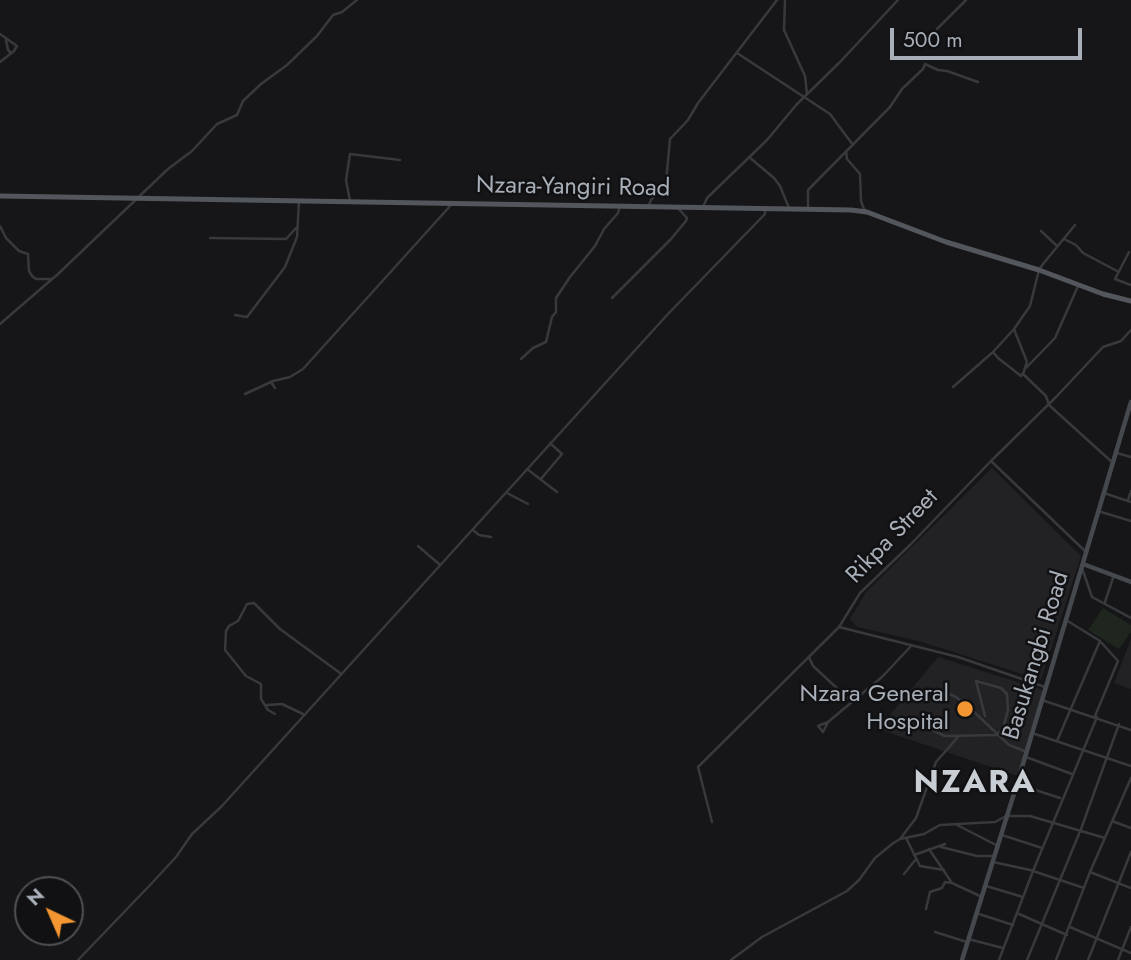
<!DOCTYPE html>
<style>
body{margin:0}
#map{position:relative;width:1131px;height:960px;overflow:hidden;background:#161618;font-family:Jost,sans-serif}
canvas{display:block}
.north{position:absolute;left:14px;top:876px;width:70px;height:70px;box-sizing:border-box;background:#111113;border:2px solid #4d5055;border-radius:50%;rotate:316deg;font-size:19px;font-weight:700;line-height:28px;text-align:center;color:#a8afb8}
.north::after{content:'';display:block;margin:auto;width:24px;height:32px;background:#f39632;clip-path:polygon(50% 0,100% 100%,50% 72%,0 100%)}
.scale{position:absolute;left:890px;top:28px;width:192px;height:32px;box-sizing:border-box;border:4px solid #a8afb8;border-top:0;padding-left:9px;font-size:21px;line-height:24px;white-space:nowrap;color:#a8afb8;-webkit-text-stroke:5px #111113;paint-order:stroke}
</style>
<div id="map">
<canvas width="1131" height="960"></canvas>
<div class="north">N</div>
<div class="scale">500 m</div>
</div>
<script>
const ctx = document.querySelector('canvas').getContext('2d');
ctx.lineJoin = 'round';
function fill(path, color) { ctx.fillStyle = color; ctx.fill(path, 'evenodd'); }
const shape = rows => new Path2D(rows.map(r => 'M' + r).join(''));
function trace(path, color, width, dash) { ctx.strokeStyle = color; ctx.lineWidth = width; ctx.lineCap = dash ? 'butt' : 'round'; ctx.setLineDash(dash || []); ctx.stroke(path); }
function write(font, color, halo, rows, align = 'center') {
  ctx.font = font + ' Jost,sans-serif'; ctx.lineWidth = 5; ctx.setLineDash([]); ctx.textBaseline = 'middle'; ctx.strokeStyle = halo; ctx.fillStyle = color; for (const [text, x, y, turn = 0] of rows) {
    ctx.save(); ctx.translate(x, y); ctx.rotate((+turn || 0) * Math.PI / 180); ctx.textAlign = isNaN(turn) ? turn : align; if (halo) ctx.strokeText(text, 0, 0); ctx.fillText(text, 0, 0); ctx.restore();
  }
}
const built = shape([
 [992,468,1081,556,1041,680,919,641,857,627,850,619,866,592],
 [1131,639,1131,689,1114,683],
 [938,657,1043,690,1018,776,878,729]
]);
const green = shape([
 [1103,608,1131,625,1131,632,1119,649,1088,630]
]);
const street = shape([
 [785,0,784,30,805,76,807,94],
 [937,29,966,0],
 [0,34,17,46,14,51,0,62],
 [6,40,8,50,11,53],
 [737,53,830,114,853,145],
 [846,151,847,159,860,174,861,201,865,212],
 [749,157,774,178,780,186,789,208],
 [350,201,346,180,350,154,400,160],
 [649,205,651,200,666,182,670,139,688,120,698,103,777,0],
 [703,207,707,198,767,140,797,104,840,62,898,0],
 [808,210,808,190,890,107,902,89,923,69,925,64,938,70,947,71,978,82],
 [1075,225,1043,264,1039,270,1030,306,1014,329,1027,362,1023,374,1046,396,1049,405,1113,463],
 [0,226,6,238,19,251,28,254,29,271,32,276,36,279,52,279],
 [1041,231,1056,245],
 [210,238,286,239,298,226],
 [1064,239,1076,245,1083,253,1117,271],
 [1129,252,1115,279,1131,285],
 [612,298,671,239,686,221,687,218,677,207],
 [235,315,247,317,285,267,297,237,299,201],
 [0,324,58,274,168,169,192,151,217,124,237,115,243,101,261,84,287,65,317,36,333,15,342,12,357,0],
 [993,352,998,358,1021,376,1022,374],
 [521,359,533,348,546,342,552,317,556,312,556,298,570,277,595,246,604,229,618,213,620,206],
 [1026,368,1055,338,1078,286],
 [271,382,275,388],
 [953,387,993,352,1014,329],
 [245,394,273,381,290,377,303,369,451,205],
 [1117,453,1131,457],
 [991,461,1086,552],
 [527,469,557,492],
 [541,479,562,454,550,443],
 [507,493,528,504],
 [1104,493,1131,502],
 [1128,500,1131,491],
 [1098,511,1131,521],
 [473,530,479,535,491,537],
 [418,546,439,564],
 [1082,568,1092,597,1131,618],
 [1105,602,1114,575],
 [1066,620,1100,641,1118,661,1095,716],
 [839,627,958,657,1045,687],
 [809,657,813,666,852,702],
 [976,681,985,716],
 [947,693,956,697,972,710,1009,745,1027,752],
 [1042,700,1131,730],
 [267,705,282,704,303,714],
 [275,714,268,710,261,699,261,684,246,676,225,650,226,631,229,626,238,621,247,604,254,603,280,629,340,673],
 [828,722,823,732,818,726,828,722,882,677,912,645],
 [930,725,934,731,945,736,997,735,1003,728,1008,710,1007,694,1001,688,976,681],
 [1032,733,1131,766],
 [1057,741,1100,641],
 [1026,757,1072,774],
 [1017,784,1060,798],
 [1112,821,1131,828],
 [712,822,698,767,839,627,860,593,910,545,991,461,1056,397,1103,347,1121,341,1131,330],
 [957,825,998,846],
 [1002,835,1042,848],
 [906,838,920,866,944,870],
 [900,839,916,818,936,762,958,737],
 [941,847,977,856,995,856],
 [929,849,952,883,982,897],
 [914,855,945,844],
 [993,862,1030,870,1084,888],
 [1090,872,1131,888],
 [904,874,916,859],
 [986,886,1023,897],
 [926,909,930,892,942,888,945,882,952,883],
 [976,913,1013,925],
 [1019,914,1067,935],
 [1070,927,1131,953],
 [935,932,967,942],
 [968,939,1003,948],
 [78,960,152,883,176,857,192,834,221,807,667,315,765,214,765,208],
 [731,960,762,937,847,891,859,880,875,858,892,844,900,839,924,834,940,825,995,822,1006,816,1030,816,1105,838],
 [999,960,1033,871,1097,717],
 [1027,960,1081,829,1119,724],
 [1056,960,1090,872,1131,778],
 [1088,960,1131,852],
 [1118,960,1131,927]
]);
const secondary = shape([
 [1083,564,1131,582],
 [962,960,1017,784,1131,402]
]);
const primary = shape([
 [0,196,851,210,867,212,946,242,1039,270,1103,294,1131,301]
]);
const markers = [
 [965,709,9,"#f39632"]
];
const streetNames = [
 ["Nzara-Yangiri Road",573,188,1],
 ["Rikpa Street",893,537,-46],
 ["Basukangbi Road",1037,656,-73]
];
const poiNames = [
 ["Nzara General",949,695],
 ["Hospital",949,723]
];
const districtNames = [
 ["NZARA",975,784]
];
fill(built, '#222225');
fill(green, '#1e261e');
trace(street, '#37393d', 2.5);
trace(secondary, '#45484d', 4.5);
trace(primary, '#53565c', 5);
for (const [x, y, r, color] of markers) { const dot = new Path2D(); dot.arc(x, y, r, 0, 2 * Math.PI); ctx.fillStyle = color; ctx.fill(dot); trace(dot, '#111113', 2.5); }
write('24px', '#a8afb8', '#111113', streetNames);
write('24px', '#a8afb8', '#111113', poiNames, 'right');
ctx.letterSpacing = '2px';
write('bold 32px', '#c9cdd4', '#111113', districtNames);
ctx.letterSpacing = '0px';
</script>
